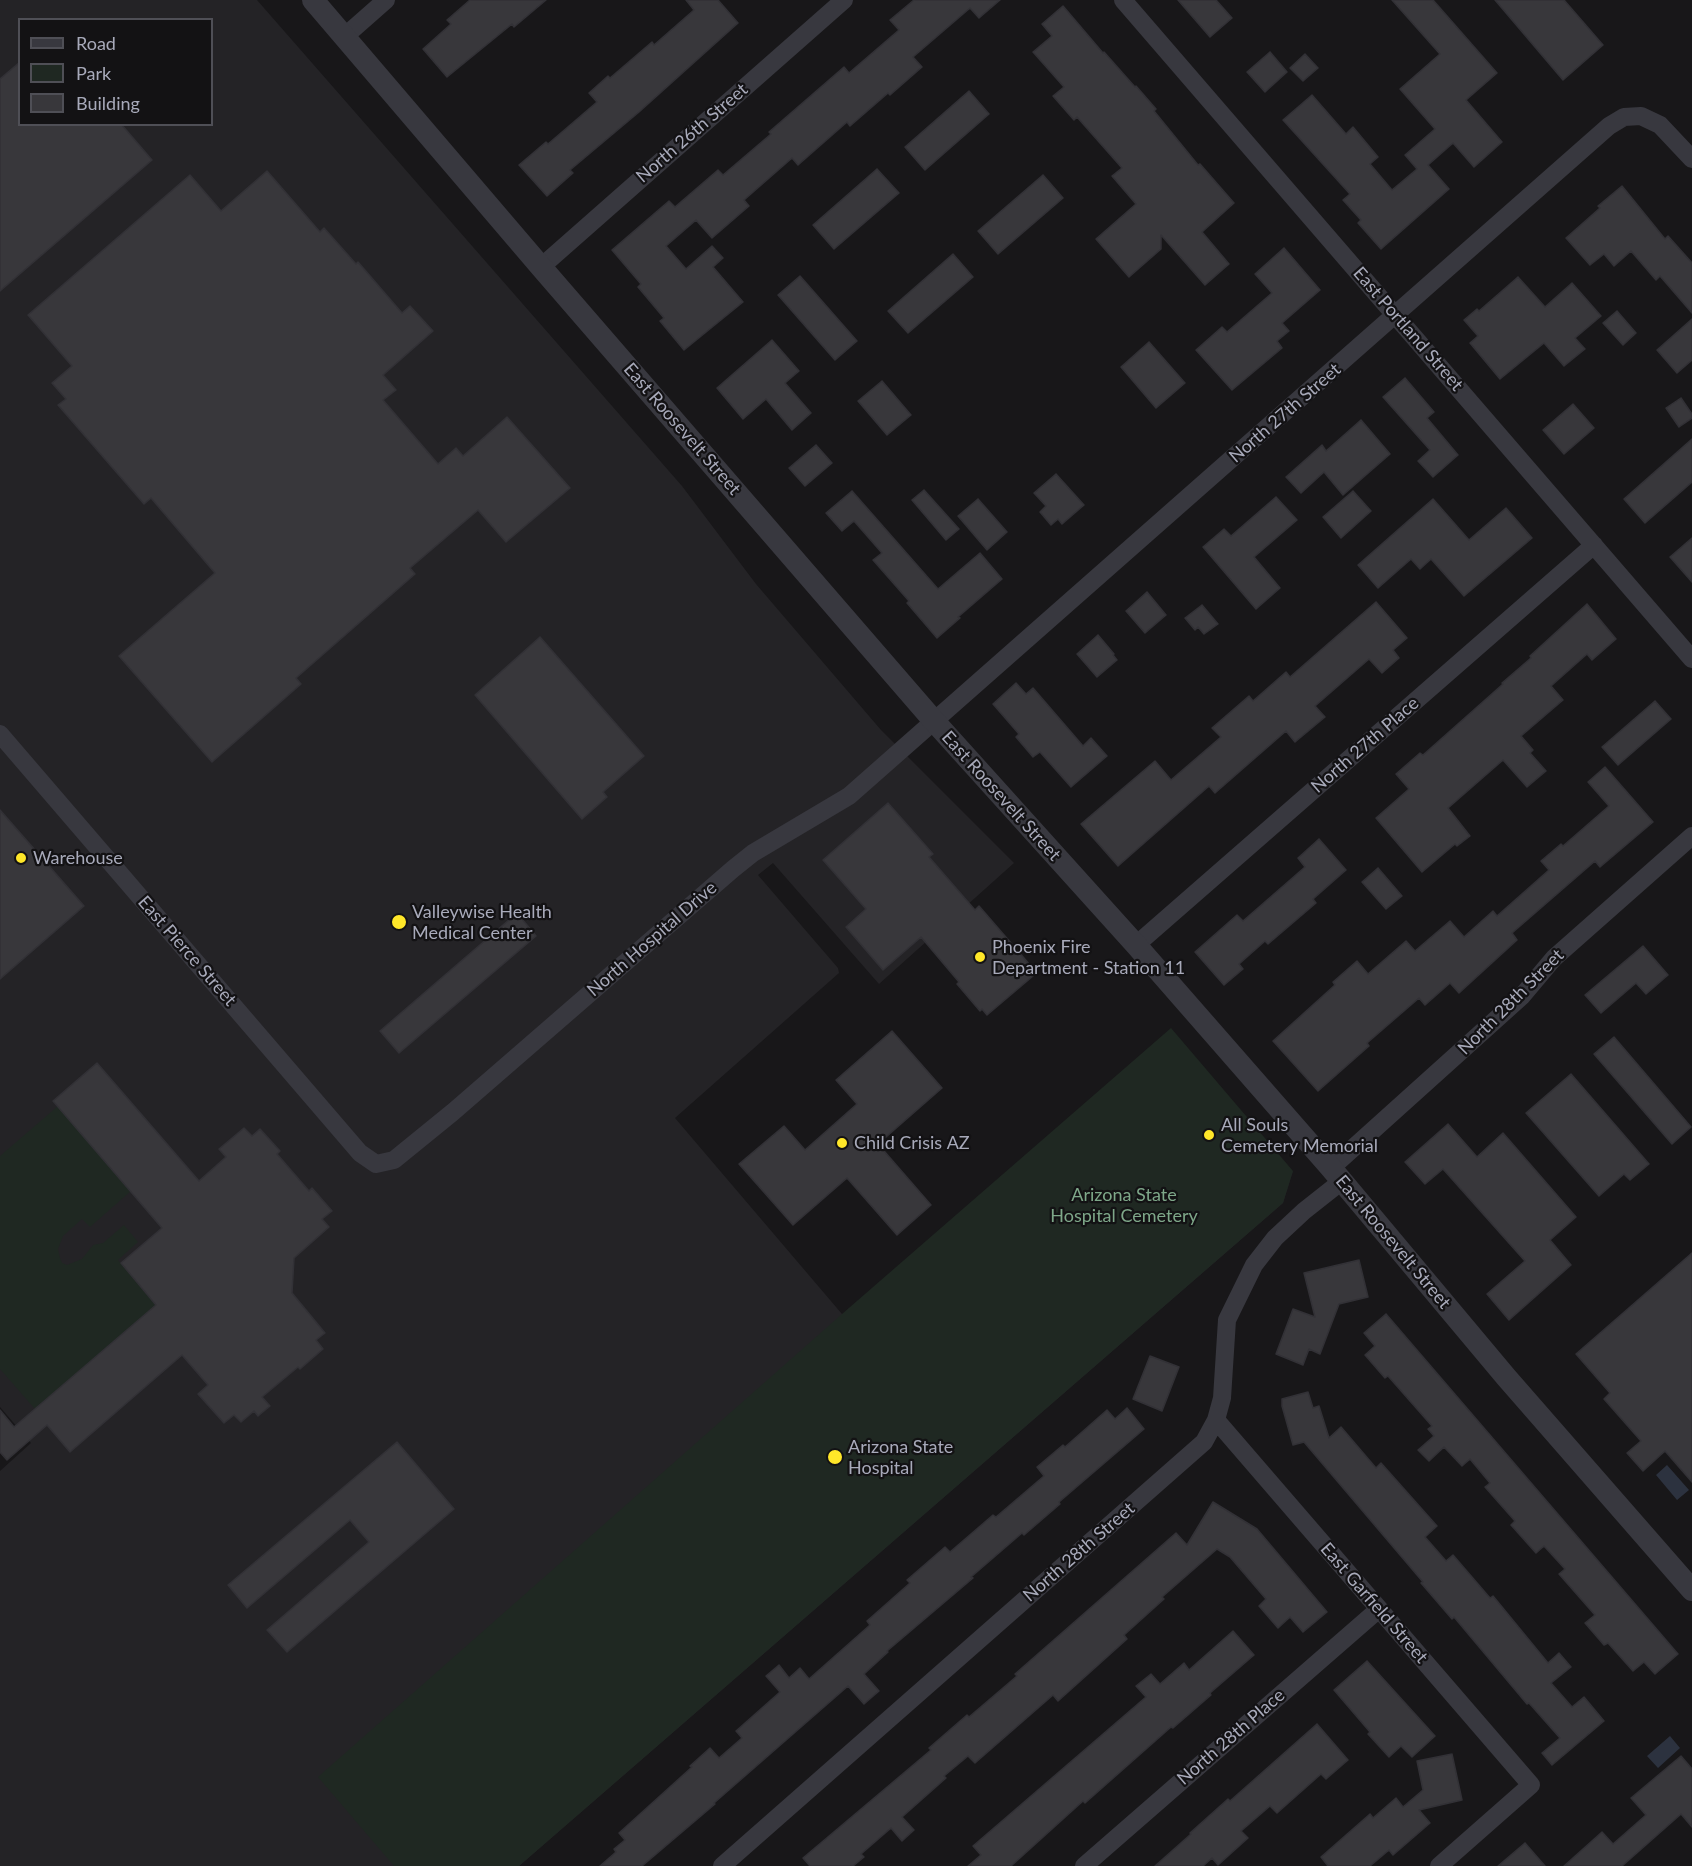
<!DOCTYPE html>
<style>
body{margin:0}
#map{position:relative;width:1692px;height:1866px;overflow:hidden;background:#181719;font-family:Lato,sans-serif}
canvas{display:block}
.legend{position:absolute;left:18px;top:18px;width:195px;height:108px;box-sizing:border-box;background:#131214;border:2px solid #4f4f56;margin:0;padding:8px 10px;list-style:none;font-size:18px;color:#a8aaba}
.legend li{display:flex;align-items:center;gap:12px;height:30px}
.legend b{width:30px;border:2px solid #4f4f56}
</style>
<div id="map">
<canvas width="1692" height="1866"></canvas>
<ul class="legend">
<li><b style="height:8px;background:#38383f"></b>Road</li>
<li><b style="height:16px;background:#1f2822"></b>Park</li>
<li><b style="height:16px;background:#38373b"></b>Building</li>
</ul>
</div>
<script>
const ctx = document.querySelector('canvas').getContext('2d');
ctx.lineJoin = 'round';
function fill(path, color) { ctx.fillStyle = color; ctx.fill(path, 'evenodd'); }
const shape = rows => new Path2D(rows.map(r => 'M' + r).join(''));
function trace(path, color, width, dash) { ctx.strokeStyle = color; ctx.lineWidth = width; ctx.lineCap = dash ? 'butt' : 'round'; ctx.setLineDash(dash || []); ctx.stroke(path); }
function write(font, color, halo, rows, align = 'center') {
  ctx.font = font + ' Lato,sans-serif'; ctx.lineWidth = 4.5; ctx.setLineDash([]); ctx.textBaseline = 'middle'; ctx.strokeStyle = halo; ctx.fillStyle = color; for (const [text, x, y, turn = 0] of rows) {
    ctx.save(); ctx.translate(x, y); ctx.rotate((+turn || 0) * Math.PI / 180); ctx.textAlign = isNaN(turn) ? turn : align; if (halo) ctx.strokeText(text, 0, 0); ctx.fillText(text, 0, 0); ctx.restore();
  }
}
const built = shape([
 [0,0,257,0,682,486,756,584,881,730,1014,863,879,984,773,863,758,875,838,968,839,973,675,1118,842,1314,1293,1171,1283,1203,519,1866,0,1866,0,1471,31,1443,0,1407],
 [20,20,212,20,212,124,20,124]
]);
const green = shape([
 [1171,1028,1293,1171,1283,1203,519,1866,394,1866,318,1777,842,1314],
 [58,1106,131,1191,90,1227,82,1219,63,1236,58,1249,60,1258,62,1263,67,1265,82,1259,93,1245,103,1243,124,1225,138,1242,118,1260,156,1305,35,1409,0,1369,0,1156]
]);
const water = shape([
 [1667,1465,1689,1490,1677,1500,1656,1475],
 [1670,1736,1680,1748,1658,1768,1647,1756]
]);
const building = shape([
 [470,0,546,0,514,27,512,24,447,77,423,49,451,24,447,20,470,0],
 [686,0,718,0,738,23,639,112,570,170,573,173,547,196,519,165,546,142,548,144,597,102,589,93,608,76,610,78,652,42,654,45,694,10,686,0],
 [914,0,1000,0,979,18,970,8,913,57,922,67,890,95,888,93,850,126,847,122,798,165,792,158,744,200,749,206,712,238,696,220,666,246,686,269,712,246,723,258,713,267,743,302,684,350,660,321,664,318,638,287,641,284,612,250,669,201,675,207,718,170,723,175,771,134,769,132,844,67,849,73,899,30,890,20,914,0],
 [1178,0,1216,0,1232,18,1210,37,1178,0],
 [1392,0,1433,0,1497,73,1466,100,1502,142,1474,167,1453,143,1428,165,1449,189,1381,249,1358,223,1361,220,1343,200,1350,194,1283,120,1312,95,1346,134,1353,127,1378,157,1370,164,1392,190,1417,169,1405,155,1435,129,1400,89,1440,54,1392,0],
 [1495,0,1564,0,1603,45,1563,80,1495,0],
 [1063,6,1103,53,1104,52,1135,87,1136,86,1156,109,1154,111,1198,165,1200,164,1234,203,1202,232,1229,264,1205,285,1161,235,1161,249,1129,277,1096,239,1136,204,1112,176,1122,168,1077,117,1074,120,1053,96,1064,87,1033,52,1052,36,1042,24,1063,6],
 [1270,52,1287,72,1265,92,1247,72,1270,52],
 [1305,54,1318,68,1303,81,1290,68,1305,54],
 [20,62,20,124,121,124,152,160,0,291,0,79,20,62],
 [969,91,989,114,925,170,905,147,969,91],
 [877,169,899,193,834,249,813,225,877,169],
 [267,171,320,232,324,228,356,264,358,262,402,313,410,306,433,331,383,375,396,390,383,400,438,464,456,448,463,456,507,417,570,488,506,542,478,510,410,568,415,574,296,678,301,684,212,762,119,656,215,573,151,498,144,504,58,405,66,399,52,383,72,366,28,315,190,175,221,211,267,171],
 [1043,175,1063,198,998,254,978,231,1043,175],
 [1622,186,1665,239,1668,236,1692,263,1692,313,1660,276,1656,280,1631,251,1614,266,1604,254,1590,265,1566,238,1600,208,1598,206,1622,186],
 [1284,248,1320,290,1282,323,1289,331,1277,341,1282,348,1232,390,1196,350,1222,327,1227,332,1272,293,1255,274,1284,248],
 [953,254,973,277,908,333,888,311,953,254],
 [800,276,857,341,835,360,778,295,800,276],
 [1518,277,1545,307,1572,283,1601,316,1575,338,1585,349,1564,366,1544,343,1500,379,1470,343,1478,336,1464,320,1477,309,1479,311,1518,277],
 [1617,311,1636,333,1623,345,1603,323,1617,311],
 [1692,319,1692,360,1677,373,1657,350,1692,319],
 [772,340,799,371,785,383,811,413,792,430,766,399,743,419,717,388,772,340],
 [1149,342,1185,383,1156,408,1121,367,1149,342],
 [1405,378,1434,412,1427,418,1458,455,1433,477,1418,461,1430,450,1383,397,1405,378],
 [882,381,911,415,887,435,858,401,882,381],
 [1681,398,1692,414,1692,418,1679,427,1666,408,1681,398],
 [1573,404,1594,428,1564,454,1543,430,1573,404],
 [1361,420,1390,454,1343,495,1324,472,1301,493,1286,477,1322,445,1326,451,1361,420],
 [1692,439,1692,482,1645,523,1624,499,1692,439],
 [816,445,832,463,805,486,789,468,816,445],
 [1056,474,1084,505,1062,524,1058,519,1051,525,1040,512,1046,506,1034,493,1056,474],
 [924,490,959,529,946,540,912,500,924,490],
 [852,491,938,589,980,553,1002,579,958,617,960,618,937,638,907,603,909,601,873,560,882,553,854,521,842,531,826,513,852,491],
 [1353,491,1371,511,1341,538,1323,517,1353,491],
 [1276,497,1297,520,1254,557,1280,588,1256,609,1203,547,1224,529,1231,536,1276,497],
 [978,499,1007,532,987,550,958,516,978,499],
 [1433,499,1469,540,1506,508,1532,538,1464,596,1431,559,1420,569,1411,559,1378,588,1358,565,1433,499],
 [1692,538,1692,582,1670,557,1692,538],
 [1147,592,1166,615,1145,633,1126,611,1147,592],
 [1376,602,1407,638,1393,650,1399,658,1382,673,1369,659,1315,706,1325,717,1295,742,1286,731,1215,793,1209,786,1118,866,1081,824,1155,761,1171,780,1221,737,1212,728,1249,696,1253,701,1286,672,1290,677,1376,602],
 [1587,604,1616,639,1592,660,1587,654,1551,686,1563,700,1521,736,1533,750,1530,753,1546,771,1527,787,1503,760,1448,808,1470,836,1457,846,1455,844,1422,872,1376,818,1409,789,1396,774,1420,753,1423,755,1503,684,1502,683,1531,658,1530,656,1587,604],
 [1202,605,1218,624,1204,634,1198,627,1195,630,1185,618,1202,605],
 [1098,635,1114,654,1113,655,1117,660,1097,677,1077,654,1098,635],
 [540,637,644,756,603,792,607,797,582,819,475,695,540,637],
 [1016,683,1026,694,1033,688,1083,746,1091,738,1107,756,1071,787,1040,752,1033,757,1016,737,1019,734,993,704,1016,683],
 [1655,701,1671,719,1618,765,1602,747,1655,701],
 [1605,767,1653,822,1600,867,1595,861,1512,933,1517,940,1459,993,1450,983,1425,1005,1419,998,1367,1043,1369,1046,1318,1091,1273,1041,1335,985,1333,982,1357,961,1368,974,1406,941,1415,951,1450,921,1464,937,1493,911,1497,916,1549,870,1541,861,1561,844,1563,846,1609,806,1588,782,1605,767],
 [888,803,933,854,929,857,975,910,979,906,1030,965,1027,968,1033,976,987,1015,982,1009,980,1011,957,984,959,982,921,937,883,970,846,927,866,909,823,860,888,803],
 [0,810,84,906,0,979,0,810],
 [1319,839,1346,870,1313,899,1316,903,1268,944,1265,941,1239,964,1243,969,1224,985,1195,952,1237,915,1243,921,1305,867,1298,858,1319,839],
 [1378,868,1402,896,1386,909,1362,882,1378,868],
 [517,913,536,936,399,1053,380,1031,517,913],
 [1643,946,1668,975,1646,994,1636,983,1601,1013,1585,995,1643,946],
 [892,1031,942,1088,878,1144,931,1205,897,1235,847,1178,793,1225,739,1164,784,1126,805,1150,857,1104,836,1080,892,1031],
 [1614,1037,1691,1127,1672,1144,1594,1054,1614,1037],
 [97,1063,199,1181,226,1157,219,1149,244,1128,252,1136,260,1129,280,1151,277,1154,309,1191,312,1188,332,1211,322,1219,329,1227,294,1258,292,1293,325,1333,316,1340,323,1349,300,1369,298,1367,262,1397,270,1406,258,1416,254,1411,241,1422,234,1415,224,1423,198,1394,208,1385,182,1355,70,1452,47,1425,7,1460,0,1452,0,1410,14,1427,156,1305,121,1263,162,1228,53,1101,97,1063],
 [1571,1074,1649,1164,1630,1180,1624,1174,1599,1196,1526,1113,1571,1074],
 [1448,1124,1477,1157,1503,1133,1576,1217,1550,1240,1571,1265,1509,1320,1487,1294,1525,1261,1443,1169,1425,1184,1405,1162,1448,1124],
 [1692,1253,1692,1482,1665,1451,1643,1471,1627,1453,1641,1441,1604,1399,1610,1393,1576,1354,1692,1253],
 [1359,1260,1368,1297,1339,1304,1320,1354,1309,1349,1303,1365,1276,1354,1293,1309,1315,1317,1304,1273,1359,1260],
 [1386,1314,1678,1654,1655,1674,1644,1662,1633,1671,1608,1643,1604,1645,1585,1623,1595,1615,1559,1574,1565,1569,1544,1546,1536,1553,1511,1525,1515,1521,1485,1487,1490,1483,1470,1459,1462,1466,1444,1447,1429,1461,1418,1450,1434,1436,1428,1429,1432,1426,1388,1376,1385,1378,1365,1355,1375,1346,1364,1333,1386,1314],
 [1150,1356,1179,1367,1162,1411,1133,1399,1150,1356],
 [1308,1392,1313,1408,1319,1406,1329,1438,1341,1427,1376,1468,1381,1463,1437,1526,1425,1537,1446,1561,1453,1555,1490,1598,1493,1596,1548,1663,1559,1653,1571,1667,1551,1683,1572,1707,1584,1697,1604,1721,1552,1765,1542,1753,1560,1738,1529,1703,1527,1704,1454,1617,1452,1619,1421,1583,1423,1582,1304,1442,1293,1445,1282,1406,1282,1399,1308,1392],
 [1127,1408,1144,1429,1059,1502,1060,1504,1024,1535,1022,1533,971,1577,973,1578,887,1651,888,1652,864,1674,879,1691,864,1704,848,1686,714,1803,715,1804,642,1866,600,1866,616,1852,614,1849,625,1840,619,1833,692,1767,690,1766,710,1748,719,1758,742,1738,736,1731,780,1692,766,1676,779,1665,789,1678,800,1668,809,1679,870,1625,867,1621,910,1583,907,1580,945,1547,950,1552,993,1515,996,1517,1044,1476,1037,1467,1063,1445,1065,1447,1107,1410,1115,1419,1127,1408],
 [397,1442,454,1509,287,1652,267,1630,369,1542,350,1520,247,1608,228,1585,397,1442],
 [1213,1502,1257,1529,1327,1612,1303,1632,1290,1617,1278,1628,1259,1606,1266,1599,1230,1557,1217,1549,1162,1597,1164,1599,1124,1635,1127,1639,1058,1701,1053,1695,975,1763,968,1756,944,1776,946,1778,902,1817,914,1830,902,1841,891,1828,861,1854,864,1857,853,1866,810,1866,803,1858,931,1750,929,1748,967,1715,969,1717,1017,1676,1015,1674,1176,1533,1187,1545,1213,1502],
 [1233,1631,1254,1655,1210,1693,1211,1695,1173,1728,1171,1727,1085,1803,1083,1801,1011,1866,968,1866,981,1855,973,1846,1146,1697,1136,1686,1151,1674,1160,1684,1184,1663,1189,1670,1233,1631],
 [1367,1661,1435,1736,1412,1757,1401,1746,1389,1757,1368,1734,1370,1732,1334,1690,1367,1661],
 [1317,1724,1348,1760,1326,1779,1321,1774,1277,1813,1270,1806,1241,1831,1248,1838,1218,1865,1212,1858,1203,1866,1155,1866,1191,1834,1190,1833,1228,1799,1230,1801,1317,1724],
 [1452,1754,1462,1800,1419,1810,1430,1823,1393,1855,1389,1850,1370,1866,1328,1866,1321,1857,1370,1814,1373,1818,1396,1798,1403,1807,1423,1790,1417,1761,1452,1754],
 [1681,1756,1692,1769,1692,1827,1681,1814,1622,1866,1564,1866,1602,1832,1613,1844,1646,1815,1631,1798,1681,1756],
 [1525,1843,1545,1866,1498,1866,1525,1843]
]);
const minor = shape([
 [1123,0,1692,659],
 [344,37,386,0],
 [541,267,844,0],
 [0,734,360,1153,376,1164,394,1160,453,1112,733,869,753,853,849,796,1609,126,1624,117,1641,116,1660,125,1692,159],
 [1136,945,1594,545],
 [1331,1168,1522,996,1554,958,1692,836],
 [1216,1420,1531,1785,1439,1866],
 [722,1866,1204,1442,1216,1420,1222,1398,1227,1320,1254,1265,1275,1238,1304,1211,1342,1181],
 [1084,1866,1379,1609]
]);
const tertiary = shape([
 [313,0,541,267,934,721,1136,945,1331,1168,1506,1377,1692,1590]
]);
const markers = [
 [21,858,6,"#ffe729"],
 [399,922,8,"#ffe729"],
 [980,957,6,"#ffe729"],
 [1209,1135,6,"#ffe729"],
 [842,1143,6,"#ffe729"],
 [835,1457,8,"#ffe729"]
];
const streetNames = [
 ["North 26th Street",692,133,-41],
 ["East Portland Street",1408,329,49],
 ["North 27th Street",1285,413,-41],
 ["East Roosevelt Street",682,429,49],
 ["North 27th Place",1365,745,-41],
 ["East Roosevelt Street",1001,796,48],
 ["North Hospital Drive",652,939,-41],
 ["East Pierce Street",187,951,49],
 ["North 28th Street",1511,1002,-45],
 ["East Roosevelt Street",1393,1242,50],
 ["North 28th Street",1079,1552,-41],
 ["East Garfield Street",1374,1603,49],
 ["North 28th Place",1231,1737,-41]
];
const poiNames = [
 ["Warehouse",33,858],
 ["Valleywise Health",412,912],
 ["Medical Center",412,933],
 ["Phoenix Fire",992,947],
 ["Department - Station 11",992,968],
 ["All Souls",1221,1125],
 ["Cemetery Memorial",1221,1146],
 ["Child Crisis AZ",854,1143],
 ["Arizona State",848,1447],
 ["Hospital",848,1468]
];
const parkNames = [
 ["Arizona State",1124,1195],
 ["Hospital Cemetery",1124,1216]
];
fill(built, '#242326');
fill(green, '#1f2822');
fill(water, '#2c323f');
fill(building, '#38373b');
trace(building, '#323136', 1.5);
trace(minor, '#38383f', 18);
trace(tertiary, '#38383f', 22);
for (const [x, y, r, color] of markers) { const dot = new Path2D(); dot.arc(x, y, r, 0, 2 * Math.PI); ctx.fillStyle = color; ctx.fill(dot); trace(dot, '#131214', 2); }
write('18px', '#a8aaba', '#131214', streetNames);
write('18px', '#a8aaba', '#131214', poiNames, 'left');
write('18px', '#7ea789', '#131214', parkNames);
</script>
